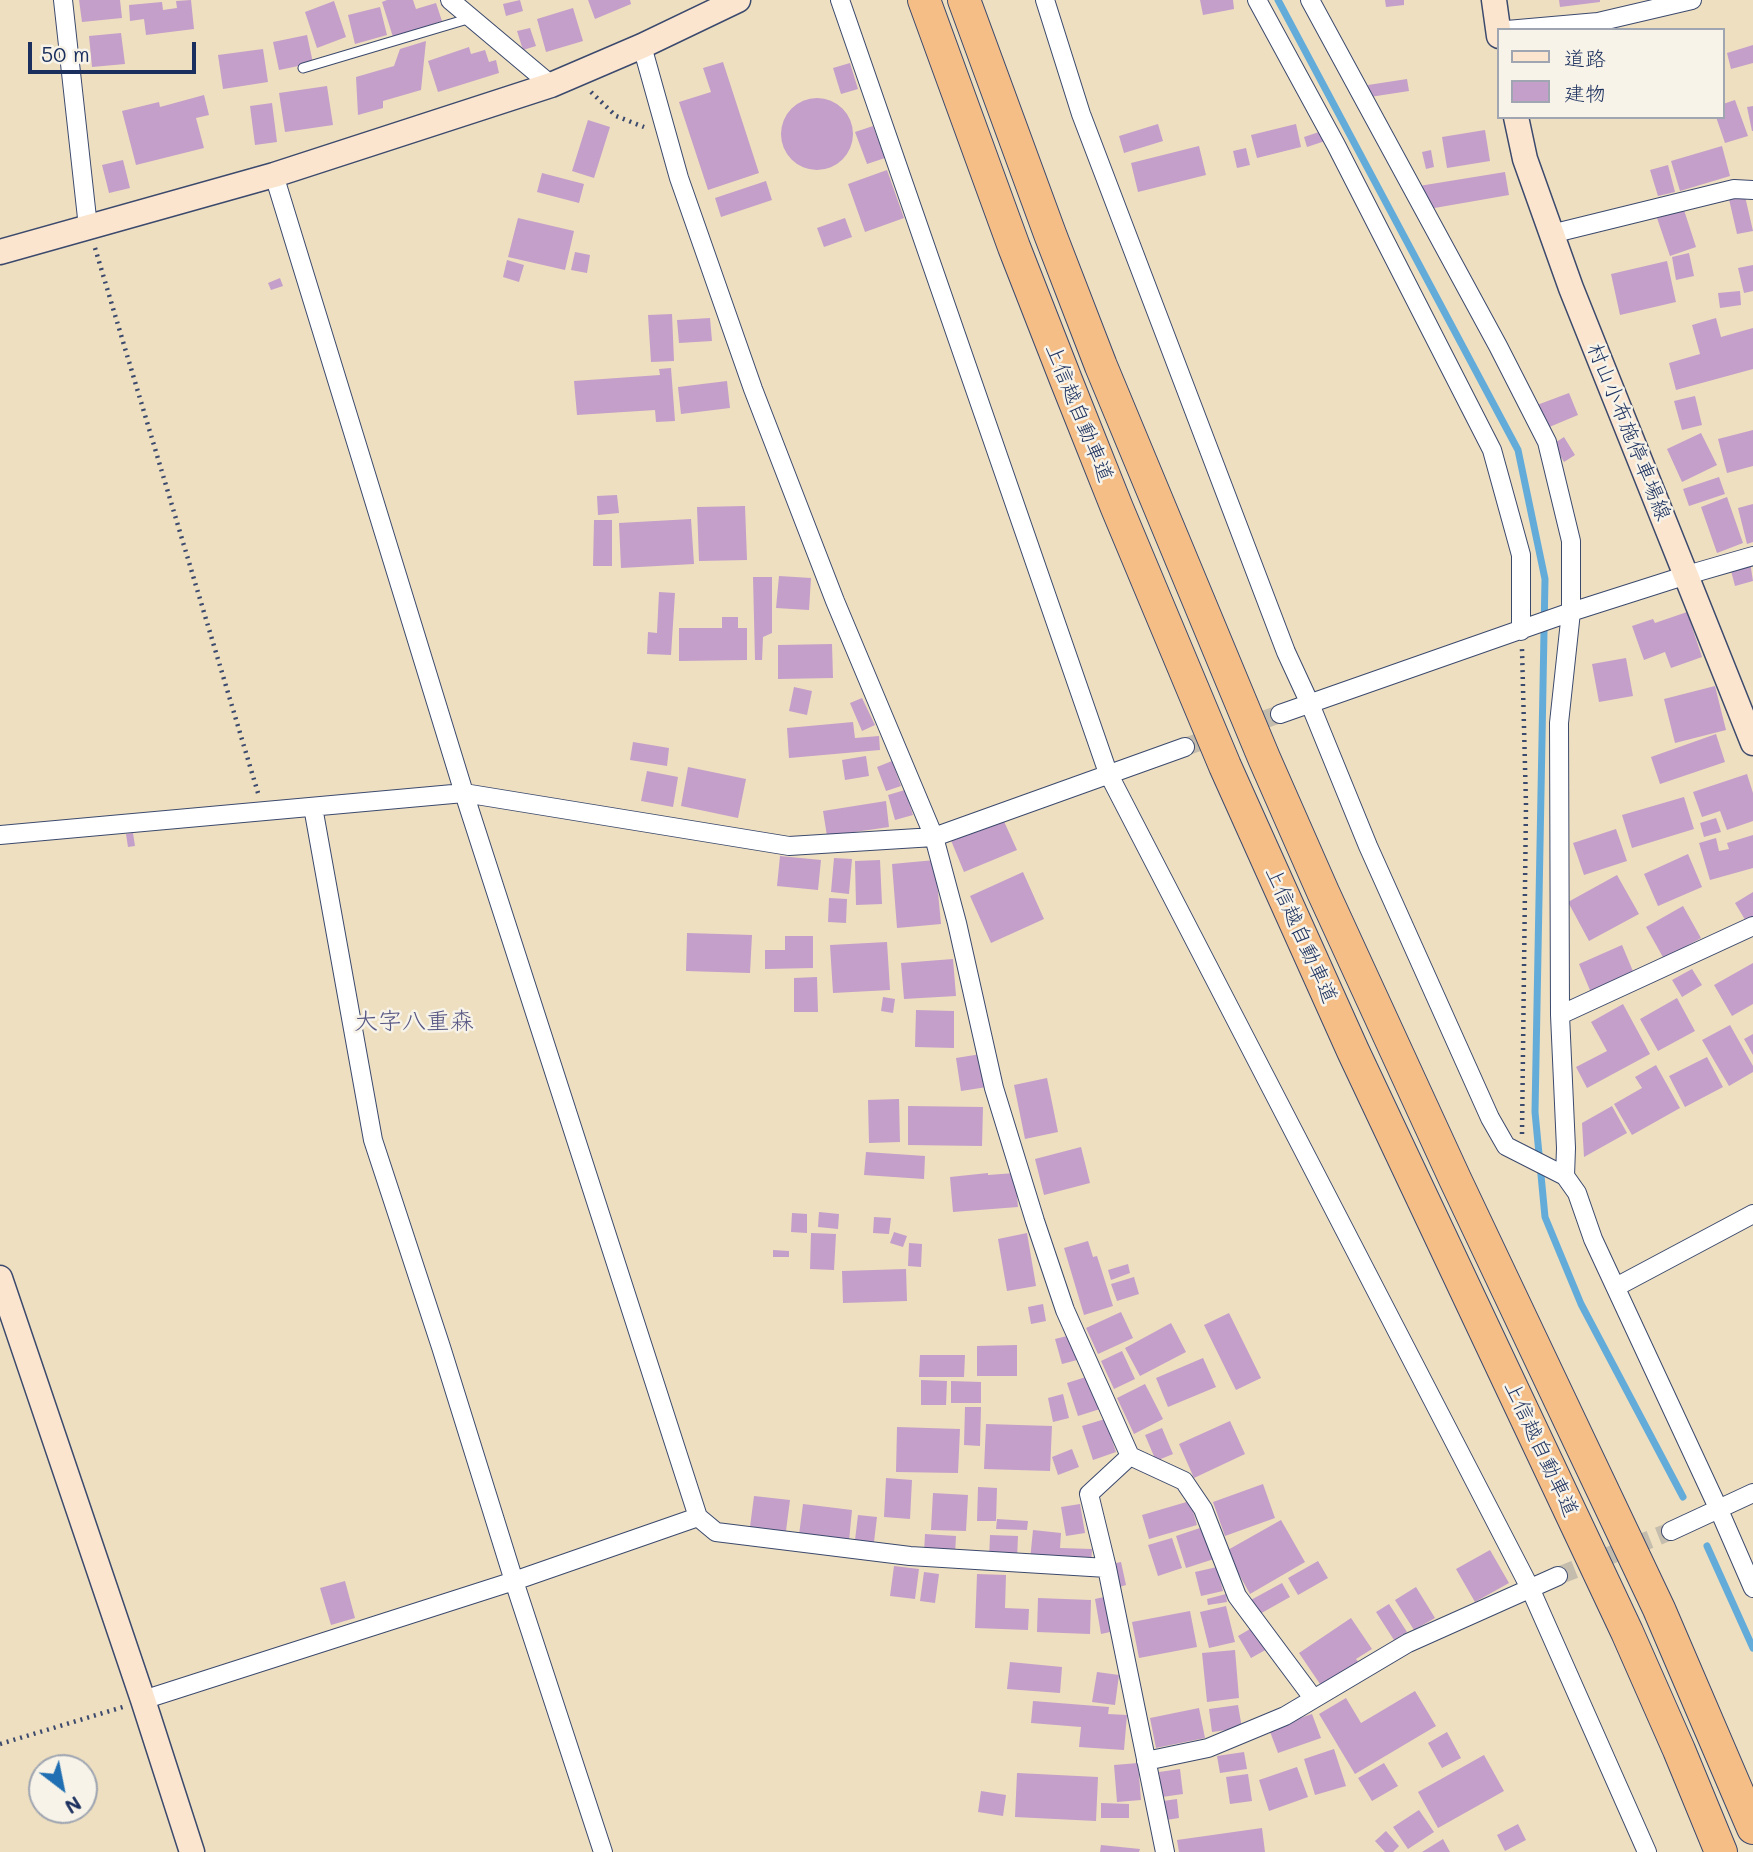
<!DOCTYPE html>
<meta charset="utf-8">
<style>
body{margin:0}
#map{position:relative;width:1753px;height:1852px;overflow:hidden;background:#eedfc0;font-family:Mali,"Klee One",sans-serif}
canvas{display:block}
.legend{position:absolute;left:1497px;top:28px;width:228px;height:91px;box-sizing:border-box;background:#f7f3e8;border:2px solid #9fa5b1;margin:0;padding:9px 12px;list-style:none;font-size:21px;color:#1b2f5e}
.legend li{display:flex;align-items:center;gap:14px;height:35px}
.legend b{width:35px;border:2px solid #9fa5b1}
.north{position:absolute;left:28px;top:1754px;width:70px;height:70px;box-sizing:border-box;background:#f7f3e8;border:2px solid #9fa5b1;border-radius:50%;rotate:148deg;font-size:19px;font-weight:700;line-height:28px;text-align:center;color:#1b2f5e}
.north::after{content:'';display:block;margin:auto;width:24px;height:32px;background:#1f6fb2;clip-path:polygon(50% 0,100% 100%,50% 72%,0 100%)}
.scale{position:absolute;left:28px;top:42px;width:168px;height:32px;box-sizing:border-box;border:4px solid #1b2f5e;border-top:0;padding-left:9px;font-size:21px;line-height:24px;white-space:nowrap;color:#1b2f5e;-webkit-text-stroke:5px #f7f3e8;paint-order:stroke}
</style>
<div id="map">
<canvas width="1753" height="1852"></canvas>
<ul class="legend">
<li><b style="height:9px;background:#fbe5cf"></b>道路</li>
<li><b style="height:19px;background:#c49fc9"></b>建物</li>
</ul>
<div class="north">N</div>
<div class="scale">50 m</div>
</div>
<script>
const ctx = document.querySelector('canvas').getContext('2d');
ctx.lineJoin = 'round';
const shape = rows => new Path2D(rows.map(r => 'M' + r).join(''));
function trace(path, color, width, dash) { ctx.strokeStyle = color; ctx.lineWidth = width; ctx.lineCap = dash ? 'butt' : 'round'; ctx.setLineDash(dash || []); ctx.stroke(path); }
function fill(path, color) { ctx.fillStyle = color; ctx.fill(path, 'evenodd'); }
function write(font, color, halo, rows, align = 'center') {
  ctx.font = font + ' Mali,"Klee One",sans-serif'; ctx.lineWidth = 5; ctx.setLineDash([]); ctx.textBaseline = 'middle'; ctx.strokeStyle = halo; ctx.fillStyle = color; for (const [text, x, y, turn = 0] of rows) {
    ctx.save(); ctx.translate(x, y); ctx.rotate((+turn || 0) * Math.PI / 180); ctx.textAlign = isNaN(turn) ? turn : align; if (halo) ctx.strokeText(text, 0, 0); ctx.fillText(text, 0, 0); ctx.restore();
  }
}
const stream = shape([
 [1278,0,1518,450,1545,579,1535,1112,1545,1217,1581,1304,1683,1497],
 [1707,1546,1753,1648]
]);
const building = shape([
 [79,0,120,0,122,18,82,22],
 [191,0,194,29,146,35,144,19,130,21,129,5,162,2,163,10,177,8,176,1],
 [387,0,413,0,416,9,436,3,442,21,393,37,382,2],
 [520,0,523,11,506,16,503,4],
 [588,0,630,0,631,4,595,19],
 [1200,0,1233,0,1234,9,1203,15],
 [1385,0,1404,0,1404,5,1386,7],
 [1559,0,1600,0,1600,2,1560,7],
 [334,1,346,37,317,48,305,12],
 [380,7,387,35,355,44,348,15],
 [573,8,583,41,546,52,537,19],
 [530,28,536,46,523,50,517,31],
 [121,33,125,64,92,67,89,36],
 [307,35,313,63,279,70,273,42],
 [426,41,421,90,383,101,383,108,358,115,356,77,394,66,400,49],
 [1753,45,1753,63,1731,69,1727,53],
 [469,47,471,54,485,50,489,62,496,60,499,73,438,92,428,61],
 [263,49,268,82,223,89,218,55],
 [723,62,759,173,708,190,679,102,711,92,703,68],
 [850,63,858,89,841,94,833,68],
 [1407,79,1409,91,1370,97,1368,85],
 [327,86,333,125,285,132,279,93],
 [204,95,209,115,196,118,204,148,136,165,122,111,159,102,160,107],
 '781 134a36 36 0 1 1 72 0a36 36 0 1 1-72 0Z',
 [1735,100,1748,136,1725,143,1716,117,1723,117,1723,104],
 [272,103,277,142,255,145,250,106],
 [1753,106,1753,131,1752,131,1747,107],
 [588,120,610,127,594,178,572,171],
 [1158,124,1163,141,1124,153,1119,136],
 [1296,124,1301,147,1257,158,1251,135],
 [873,126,885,158,867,164,855,132],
 [1485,130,1490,161,1447,168,1442,137],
 [1322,131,1325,141,1307,147,1304,137],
 [1199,146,1206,175,1138,192,1131,163],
 [1722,146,1730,176,1680,191,1671,161],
 [1246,148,1250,165,1237,168,1233,151],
 [1431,150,1434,167,1426,169,1422,152],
 [123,160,130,188,109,193,102,165],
 [1668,165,1675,192,1658,196,1650,170],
 [887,170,904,218,865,232,848,184],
 [1505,172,1509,195,1423,210,1419,186],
 [542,173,584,184,579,203,537,192],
 [766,181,772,200,721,217,715,198],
 [1744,192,1753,231,1737,234,1728,195],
 [1684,210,1696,247,1670,256,1657,218],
 [518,218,574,231,565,270,508,257],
 [845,218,852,237,824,247,817,228],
 [575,252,590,255,587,273,571,270],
 [1689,253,1694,276,1676,280,1672,257],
 [507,260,524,265,519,282,503,277],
 [1667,261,1676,302,1620,315,1611,274],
 [1753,265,1753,291,1744,293,1738,268],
 [280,278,283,286,271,290,268,283],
 [1740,291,1741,305,1720,308,1718,293],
 [672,314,674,361,651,362,648,315],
 [710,318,712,341,679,343,677,320],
 [1716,318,1721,337,1753,328,1753,369,1676,390,1669,363,1700,354,1692,325],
 [671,368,675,421,656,422,655,410,577,415,574,381,660,375,659,369],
 [727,381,730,408,681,414,678,387],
 [1569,393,1578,415,1547,428,1537,405],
 [1695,396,1702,425,1682,430,1674,401],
 [1753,430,1753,466,1727,473,1718,439],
 [1701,433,1717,465,1682,482,1667,449],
 [1564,437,1575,455,1564,462,1553,444],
 [1719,477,1725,494,1689,506,1683,489],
 [617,495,619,513,598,515,597,496],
 [1727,497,1743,543,1717,553,1701,507],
 [1753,504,1753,542,1747,544,1738,508],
 [745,506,747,560,699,561,697,507],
 [691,519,694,564,621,568,619,523],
 [594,520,612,520,612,566,593,566],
 [1750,562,1753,581,1735,586,1730,567],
 [779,576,811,578,809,610,776,608],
 [753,577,772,577,772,633,763,637,762,660,755,660],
 [659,592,675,593,671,655,647,654,648,632,657,633],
 [1687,612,1702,657,1671,668,1665,652,1644,660,1632,626,1653,619,1655,623],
 [722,617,738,617,738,628,747,628,747,660,679,661,679,628,722,628],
 [832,644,833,678,778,679,778,645],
 [1626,658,1633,696,1599,702,1592,664],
 [1715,686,1726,730,1675,743,1664,699],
 [794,687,812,691,807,715,789,711],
 [862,698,875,725,862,731,850,703],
 [853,722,855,738,879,736,880,750,789,758,787,728],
 [1716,734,1725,762,1660,784,1651,757],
 [633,742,669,748,667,766,630,760],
 [866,756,869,776,845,780,842,760],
 [892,761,901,786,886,791,877,767],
 [688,767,746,779,738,818,681,806],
 [647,771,678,777,673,807,641,801],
 [1747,774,1753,793,1753,821,1727,830,1720,811,1702,817,1693,792],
 [905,790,913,815,895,820,888,795],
 [1684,797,1694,829,1632,848,1622,815],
 [886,801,889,827,827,836,823,811],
 [1002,817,1017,850,964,872,950,838],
 [1716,818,1721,832,1704,837,1700,823],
 [1616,829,1627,861,1584,875,1573,843],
 [133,833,135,846,128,847,126,834],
 [1753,835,1753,868,1710,880,1699,843,1716,838,1719,851,1729,849,1727,843],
 [1688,854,1702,887,1658,906,1644,874],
 [780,856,821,860,818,890,777,886],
 [834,858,852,859,849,894,831,892],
 [880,860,882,904,856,905,855,861],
 [935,860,941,924,897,928,892,864],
 [1023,872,1044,919,991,943,970,896],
 [1617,875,1639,914,1589,941,1568,902],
 [1753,892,1753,919,1747,923,1735,903],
 [829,898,847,899,846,923,828,922],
 [1683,906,1701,938,1664,959,1646,927],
 [687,933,752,935,750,973,686,971],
 [785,936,813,936,813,968,765,969,765,950,785,950],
 [887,942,890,990,833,993,830,945],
 [1622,945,1635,976,1592,995,1579,964],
 [953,959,956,996,904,999,901,963],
 [1753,963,1753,1004,1732,1016,1714,985],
 [1692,969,1702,985,1682,997,1672,980],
 [817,977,818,1012,794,1012,794,978],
 [883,997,895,999,893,1013,881,1011],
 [1677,998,1695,1031,1658,1051,1640,1019],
 [1623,1004,1650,1054,1587,1088,1576,1067,1607,1051,1591,1022],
 [916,1010,954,1011,954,1048,915,1047],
 [1730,1025,1753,1066,1753,1072,1729,1086,1702,1040],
 [1753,1034,1753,1055,1744,1039],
 [981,1054,987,1087,961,1091,956,1058],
 [1707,1057,1723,1087,1685,1107,1669,1076],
 [1656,1065,1680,1108,1632,1135,1614,1104,1642,1088,1635,1077],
 [1047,1078,1058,1132,1025,1139,1014,1085],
 [899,1099,900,1142,869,1143,868,1100],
 [908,1106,983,1107,982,1146,908,1145],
 [1612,1106,1627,1133,1584,1157,1582,1123],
 [1081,1147,1090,1183,1044,1195,1035,1159],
 [866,1152,925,1156,924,1179,864,1175],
 [988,1173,988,1175,1015,1173,1018,1207,953,1212,950,1177],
 [819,1212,839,1214,838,1229,818,1227],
 [792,1213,807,1214,807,1233,791,1232],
 [874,1217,891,1218,889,1234,873,1233],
 [894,1232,907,1236,903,1247,890,1243],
 [811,1233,836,1234,834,1270,810,1269],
 [1027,1233,1036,1286,1007,1291,998,1239],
 [1088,1241,1093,1257,1097,1256,1113,1306,1084,1315,1064,1248],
 [909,1243,922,1244,921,1267,908,1266],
 [773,1250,789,1251,789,1257,773,1257],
 [1128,1264,1130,1273,1111,1280,1108,1270],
 [906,1269,907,1301,843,1303,842,1271],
 [1134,1277,1139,1294,1117,1301,1111,1284],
 [1043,1304,1046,1321,1031,1324,1028,1307],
 [1121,1312,1133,1338,1098,1354,1086,1328],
 [1229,1313,1261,1378,1236,1390,1204,1325],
 [1171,1323,1186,1352,1140,1376,1125,1348],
 [1071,1335,1077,1360,1062,1364,1055,1339],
 [1017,1345,1017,1376,977,1376,977,1346],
 [1122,1351,1135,1379,1114,1389,1101,1361],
 [920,1355,965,1355,964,1377,919,1377],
 [1203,1358,1216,1387,1168,1407,1156,1378],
 [1089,1376,1100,1409,1078,1416,1067,1383],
 [921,1380,947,1381,946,1405,921,1405],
 [951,1381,981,1382,981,1403,951,1403],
 [1145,1384,1163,1419,1134,1434,1117,1398],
 [1063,1394,1069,1418,1053,1422,1048,1398],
 [965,1407,981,1407,980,1446,964,1445],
 [1105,1419,1116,1452,1093,1460,1082,1426],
 [1230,1421,1245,1454,1194,1478,1179,1444],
 [986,1424,1052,1426,1050,1471,984,1469],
 [897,1427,960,1429,958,1473,896,1472],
 [1162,1428,1173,1454,1156,1461,1145,1435],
 [1072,1449,1079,1467,1058,1475,1052,1457],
 [886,1478,912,1480,910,1519,884,1517],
 [1263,1484,1275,1518,1225,1536,1213,1502],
 [978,1487,997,1488,996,1521,977,1521],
 [933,1493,968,1495,966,1531,931,1530],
 [754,1496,790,1500,786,1531,750,1527],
 [1190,1501,1197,1525,1149,1539,1142,1515],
 [803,1504,852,1510,849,1541,799,1535],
 [1080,1504,1085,1533,1066,1536,1061,1507],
 [858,1515,877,1517,874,1542,855,1540],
 [997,1519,1028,1521,1027,1530,996,1529],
 [1281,1520,1305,1562,1250,1594,1226,1551],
 [1203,1527,1214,1559,1186,1568,1176,1536],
 [1033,1530,1061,1533,1060,1548,1092,1549,1091,1566,1030,1560],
 [925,1534,956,1536,955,1555,924,1553],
 [990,1535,1018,1536,1017,1560,989,1559],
 [1172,1538,1182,1568,1158,1576,1148,1545],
 [1490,1550,1509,1583,1475,1602,1456,1569],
 [1318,1561,1328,1578,1298,1595,1288,1578],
 [1121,1562,1126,1585,1116,1588,1111,1564],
 [894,1566,919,1569,915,1599,890,1596],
 [1217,1567,1223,1591,1201,1596,1195,1572],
 [924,1572,939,1574,935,1603,920,1601],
 [977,1574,1006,1575,1005,1608,1029,1609,1028,1630,975,1628],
 [345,1581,355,1618,331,1625,320,1588],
 [1282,1583,1290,1597,1258,1615,1249,1601],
 [1416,1587,1435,1618,1414,1630,1395,1600],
 [1226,1594,1227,1602,1208,1605,1207,1599],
 [1104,1597,1110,1632,1101,1634,1095,1599],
 [1038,1598,1091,1600,1090,1634,1037,1632],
 [1389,1604,1407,1632,1394,1640,1376,1612],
 [1226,1606,1235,1642,1209,1648,1200,1612],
 [1190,1611,1197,1647,1139,1658,1132,1622],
 [1351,1618,1372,1649,1356,1659,1359,1663,1322,1687,1299,1653],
 [1257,1625,1269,1648,1251,1658,1238,1636],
 [1235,1650,1239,1698,1207,1702,1202,1653],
 [1010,1662,1062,1667,1060,1693,1007,1689],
 [1097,1672,1119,1675,1115,1705,1092,1702],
 [1415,1691,1436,1726,1355,1774,1319,1714,1346,1698,1361,1723],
 [1033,1701,1109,1707,1108,1714,1127,1715,1124,1750,1079,1747,1081,1727,1031,1723],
 [1238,1705,1242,1728,1212,1732,1209,1709],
 [1199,1708,1205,1738,1156,1748,1150,1718],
 [1312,1714,1321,1738,1278,1753,1269,1729],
 [1447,1732,1461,1758,1442,1768,1428,1743],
 [1334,1749,1346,1786,1315,1795,1304,1759],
 [1244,1752,1247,1769,1220,1773,1217,1756],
 [1484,1755,1504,1791,1438,1828,1418,1792],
 [1138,1763,1141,1800,1117,1802,1114,1765],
 [1384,1763,1398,1786,1372,1801,1358,1778],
 [1297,1767,1308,1797,1269,1811,1259,1780],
 [1180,1769,1183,1794,1162,1797,1159,1772],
 [1017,1773,1098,1777,1096,1821,1015,1817],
 [1248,1774,1252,1801,1230,1804,1226,1777],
 [981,1791,1006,1795,1003,1816,978,1812],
 [1177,1799,1179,1818,1166,1820,1163,1801],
 [1101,1803,1129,1804,1129,1818,1101,1818],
 [1419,1810,1434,1832,1408,1849,1393,1827],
 [1518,1824,1526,1840,1505,1851,1497,1835],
 [1262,1828,1265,1852,1179,1852,1177,1840],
 [1386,1831,1399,1846,1393,1852,1385,1852,1375,1841],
 [1443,1839,1450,1852,1422,1852],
 [1101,1845,1140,1849,1139,1852,1100,1852]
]);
const streetTunnel = shape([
 [1185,747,1280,714],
 [1558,1576,1671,1531]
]);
const path = shape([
 [591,92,616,116,644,127],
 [95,248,258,793],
 [1522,1134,1526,805,1522,649],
 [0,1744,123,1707]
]);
const lane = shape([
 [303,68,471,18]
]);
const street = shape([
 [63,0,88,227],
 [450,0,551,85],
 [840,0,1108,773,1530,1588,1647,1852],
 [1045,0,1081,114,1286,652,1310,704,1368,846,1490,1118,1506,1146,1565,1176,1577,1193,1593,1239,1719,1510,1753,1588],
 [1257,0,1336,145,1492,450,1521,555,1521,631],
 [1310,0,1498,346,1547,442,1571,541,1571,612,1559,723,1560,1015,1566,1148,1565,1176],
 [1507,30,1598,22,1692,0],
 [642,46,679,178,753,389,835,601,934,837,957,923,994,1088,1035,1221,1065,1310,1130,1456,1089,1494,1107,1568,1165,1852],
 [274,175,464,793,698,1517,716,1532,910,1556,1107,1568],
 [1551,234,1734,189,1753,190],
 [1280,714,1571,612,1687,575,1753,556],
 [313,807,373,1140,441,1347,514,1581,603,1852],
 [0,835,464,793,789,846,934,837,1185,747],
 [1560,1015,1753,926],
 [1616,1287,1753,1214],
 [1130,1456,1184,1481,1203,1509,1237,1596,1313,1698],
 [1671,1531,1753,1493],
 [143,1700,514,1581,698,1517],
 [1146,1761,1208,1748,1285,1716,1408,1643,1558,1576]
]);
const secondary = shape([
 [1494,0,1499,36],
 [1516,117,1525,159,1571,288,1753,743],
 [0,252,274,175,551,85,642,46,738,0],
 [0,1278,143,1700,192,1852]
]);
const highway = shape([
 [924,0,1014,247,1066,380,1117,508,1225,766,1353,1051,1627,1632,1679,1750,1721,1852],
 [964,0,1050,234,1101,366,1264,758,1323,892,1455,1179,1659,1609,1753,1828]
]);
const streetNames = [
 ["上信越自動車道",1079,413,68],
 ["村山小布施停車場線",1629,432,68],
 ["上信越自動車道",1301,935,66],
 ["上信越自動車道",1541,1449,65]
];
const quarterNames = [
 ["大字八重森",414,1022]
];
trace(stream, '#63acda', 7);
fill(building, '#c49fc9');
trace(streetTunnel, '#c4bcac', 18, [18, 9]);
trace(lane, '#3b496d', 11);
trace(street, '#3b496d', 20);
trace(secondary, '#3b496d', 27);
trace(highway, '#3b496d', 34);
trace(path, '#3b496d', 4.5, [2, 5]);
trace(lane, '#fff', 9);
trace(street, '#fff', 18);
trace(secondary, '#fbe5cf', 24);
trace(highway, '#f6be87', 32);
write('21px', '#1b2f5e', '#f7f3e8', streetNames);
write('24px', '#565683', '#f7f3e8', quarterNames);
</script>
